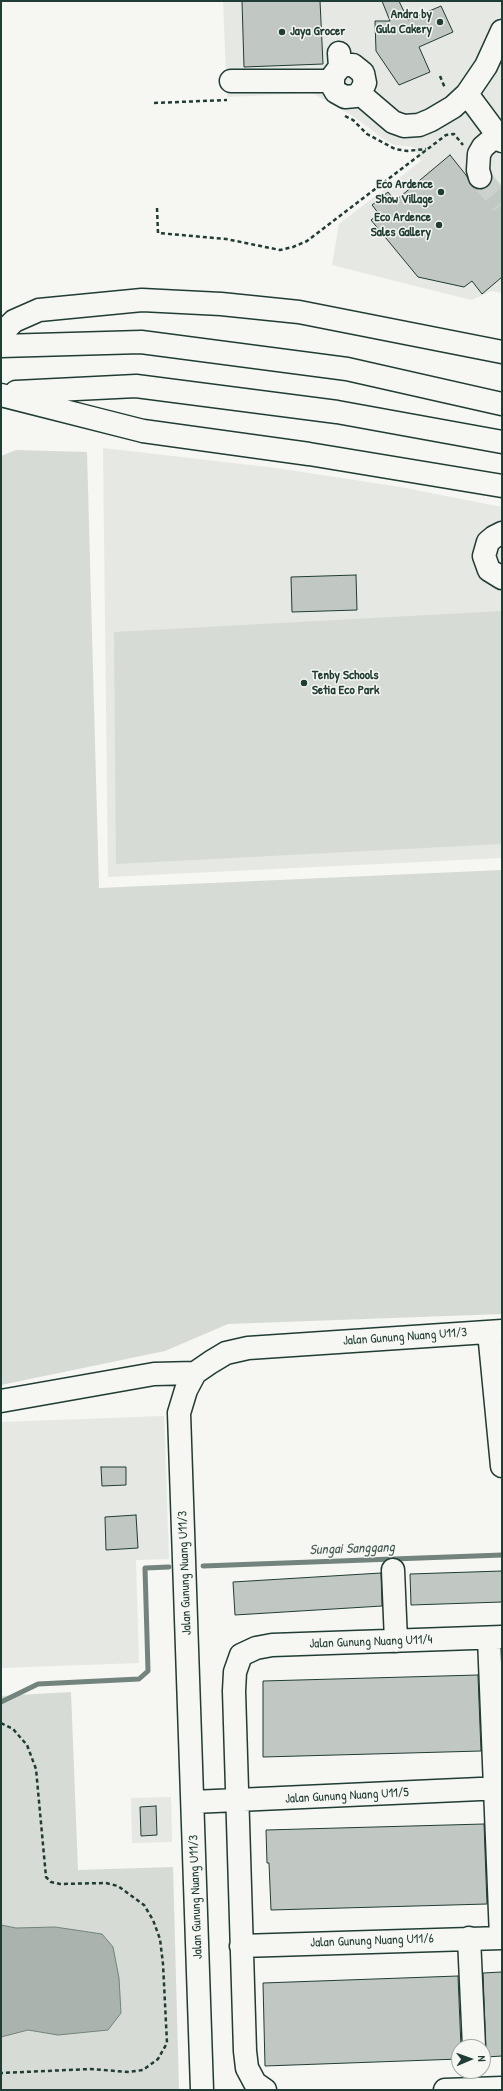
<!DOCTYPE html>
<style>
body{margin:0}
#map{position:relative;width:503px;height:2091px;overflow:hidden;background:#f6f6f2;font-family:"Patrick Hand",sans-serif}
canvas{display:block}
.frame{position:absolute;inset:0;border:2px solid #1f3d34;pointer-events:none}
.north{position:absolute;left:451px;top:2039px;width:40px;height:40px;box-sizing:border-box;background:#f6f6f2;border:1px solid #a0aca6;border-radius:50%;rotate:88deg;font-size:11px;font-weight:700;line-height:16px;text-align:center;color:#1f3d34}
.north::after{content:'';display:block;margin:auto;width:14px;height:18px;background:#1f3d34;clip-path:polygon(50% 0,100% 100%,50% 72%,0 100%)}
</style>
<div id="map">
<canvas width="503" height="2091"></canvas>
<div class="frame"></div>
<div class="north">N</div>
</div>
<script>
const ctx = document.querySelector('canvas').getContext('2d');
ctx.lineJoin = 'round';
function fill(path, color) { ctx.fillStyle = color; ctx.fill(path, 'evenodd'); }
const shape = rows => new Path2D(rows.map(r => 'M' + r).join(''));
function trace(path, color, width, dash) { ctx.strokeStyle = color; ctx.lineWidth = width; ctx.lineCap = dash ? 'butt' : 'round'; ctx.setLineDash(dash || []); ctx.stroke(path); }
function write(font, color, halo, rows, align = 'center') {
  ctx.font = font + ' "Patrick Hand",sans-serif'; ctx.lineWidth = 3; ctx.setLineDash([]); ctx.textBaseline = 'middle'; ctx.strokeStyle = halo; ctx.fillStyle = color; for (const [text, x, y, turn = 0] of rows) {
    ctx.save(); ctx.translate(x, y); ctx.rotate((+turn || 0) * Math.PI / 180); ctx.textAlign = isNaN(turn) ? turn : align; if (halo) ctx.strokeText(text, 0, 0); ctx.fillText(text, 0, 0); ctx.restore();
  }
}
const built = shape([
 [223,1,502,1,502,293,492,291,471,300,332,265,339,224,421,161,414,147,395,145,385,140,353,116,312,93,227,97],
 [103,448,276,468,400,487,502,507,502,858,108,877],
 [164,1416,169,1559,136,1560,139,1663,1,1668,1,1422],
 [171,1797,172,1842,132,1843,131,1798]
]);
const green = shape([
 [16,450,87,452,99,888,502,870,502,1314,228,1324,165,1351,1,1385,1,456],
 [502,611,502,844,116,864,114,632],
 [71,1692,78,1870,173,1867,179,2090,1,2090,1,1696]
]);
const water = shape([
 [1,1925,16,1928,55,1927,102,1934,113,1947,119,1978,121,2013,108,2030,58,2035,28,2030,1,2037,1,1925]
]);
const stream = shape([
 [203,1566,502,1555],
 [1,1702,38,1684,139,1679,148,1671,145,1568,169,1567]
]);
const building = shape([
 [242,1,320,1,323,64,244,67,242,1],
 [382,1,399,1,408,20,441,6,453,32,419,47,430,72,399,85,376,51,375,21,390,21,382,1],
 [450,155,466,175,472,186,477,189,484,189,489,185,492,176,502,188,502,277,482,294,472,281,464,287,418,277,371,220,379,214,372,205,388,192,395,201,450,155],
 [356,575,357,610,292,612,291,577,356,575],
 [101,1467,126,1467,126,1485,102,1486,101,1467],
 [136,1515,138,1548,106,1550,105,1517,136,1515],
 [502,1571,502,1602,411,1605,410,1574,502,1571],
 [381,1573,382,1606,235,1615,233,1582,381,1573],
 [478,1675,481,1751,263,1757,263,1681,478,1675],
 [156,1806,157,1835,141,1836,140,1807,156,1806],
 [484,1824,487,1904,271,1910,269,1863,267,1863,266,1830,484,1824],
 [502,1972,502,2056,486,2057,483,1973,502,1972],
 [458,1976,461,2047,459,2047,459,2059,265,2066,263,1983,458,1976]
]);
const minorTunnel = shape([
 [480,177,502,204]
]);
const path = shape([
 [440,76,445,88],
 [154,103,227,100],
 [345,116,353,120,367,134,395,149,407,151,426,149],
 [157,208,158,233,226,239,280,250,293,247,307,241,446,135,454,134,463,145],
 [1,1723,13,1729,27,1745,36,1769,46,1877,51,1882,60,1884,106,1883,118,1886,144,1905,153,1920,160,1939,163,1964,167,2043,158,2059,143,2070,129,2072,90,2069,1,2073]
]);
const minor = shape([
 [339,53,340,67,333,76,333,87,336,92,345,97,356,96,360,93,365,83,363,73,353,65,346,65,340,67],
 [231,81,332,81],
 [359,93,393,122,404,126,419,125,431,120,453,107,467,94,486,66,502,31],
 [467,94,502,141],
 [480,177,478,170,479,154,483,147,497,135],
 [502,533,494,537,488,542,484,556,489,570,502,578],
 [489,1332,502,1466],
 [1,1401,154,1374,195,1373],
 [393,1570,396,1641],
 [489,1638,501,1938],
 [193,1802,502,1788],
 [469,1938,474,2047],
 [241,1946,502,1938],
 [202,2090,179,1413,186,1390,195,1373,211,1362,226,1353,248,1348,502,1331],
 [265,2090,255,2083,247,2068,245,2051,234,1691,235,1672,241,1655,256,1648,272,1645,502,1637],
 [445,2090,502,2088]
]);
const highway = shape([
 [1,334,14,321,39,310,142,300,221,304,299,312,502,352],
 [1,346,141,342,347,369,502,404],
 [16,392,136,386,337,412,502,442],
 [1,395,143,431,309,454,502,486]
]);
const markers = [
 [440,22,4,"#1f3d34"],
 [282,32,4,"#1f3d34"],
 [441,192,4,"#1f3d34"],
 [439,225,4,"#1f3d34"],
 [304,683,4,"#1f3d34"]
];
const poiNames = [
 ["Andra by",432,15],
 ["Gula Cakery",432,30],
 ["Jaya Grocer",290,32,"left"],
 ["Eco Ardence",433,185],
 ["Show Village",433,200],
 ["Eco Ardence",431,218],
 ["Sales Gallery",431,233],
 ["Tenby Schools",312,676,"left"],
 ["Setia Eco Park",312,691,"left"]
];
const streetNames = [
 ["Jalan Gunung Nuang U11/3",405,1337,-4],
 ["Jalan Gunung Nuang U11/3",185,1573,-92],
 ["Jalan Gunung Nuang U11/4",371,1642,-2],
 ["Jalan Gunung Nuang U11/5",347,1796,-3],
 ["Jalan Gunung Nuang U11/3",196,1897,-92],
 ["Jalan Gunung Nuang U11/6",372,1941,-2]
];
const waterNames = [
 ["Sungai Sanggang",352,1549,-2]
];
fill(built, '#e6e8e4');
fill(green, '#d6dbd6');
fill(water, '#aab3ae');
trace(water, '#72847d', 1);
trace(stream, '#72847d', 5);
fill(building, '#c1c8c3');
trace(building, '#1f3d34', 1);
trace(minorTunnel, '#cbd1cc', 22, [22, 11]);
trace(minor, '#1f3d34', 25);
trace(highway, '#1f3d34', 25);
trace(path, '#1f3d34', 2.5, [4, 3]);
trace(minor, '#f6f6f2', 22);
trace(highway, '#f6f6f2', 22);
for (const [x, y, r, color] of markers) { const dot = new Path2D(); dot.arc(x, y, r, 0, 2 * Math.PI); ctx.fillStyle = color; ctx.fill(dot); trace(dot, '#f6f6f2', 1.5); }
write('bold 13px', '#1f3d34', '#f6f6f2', poiNames, 'right');
write('13px', '#1f3d34', '#f6f6f2', streetNames);
write('italic 14px', '#425a52', '#f6f6f2', waterNames);
</script>
